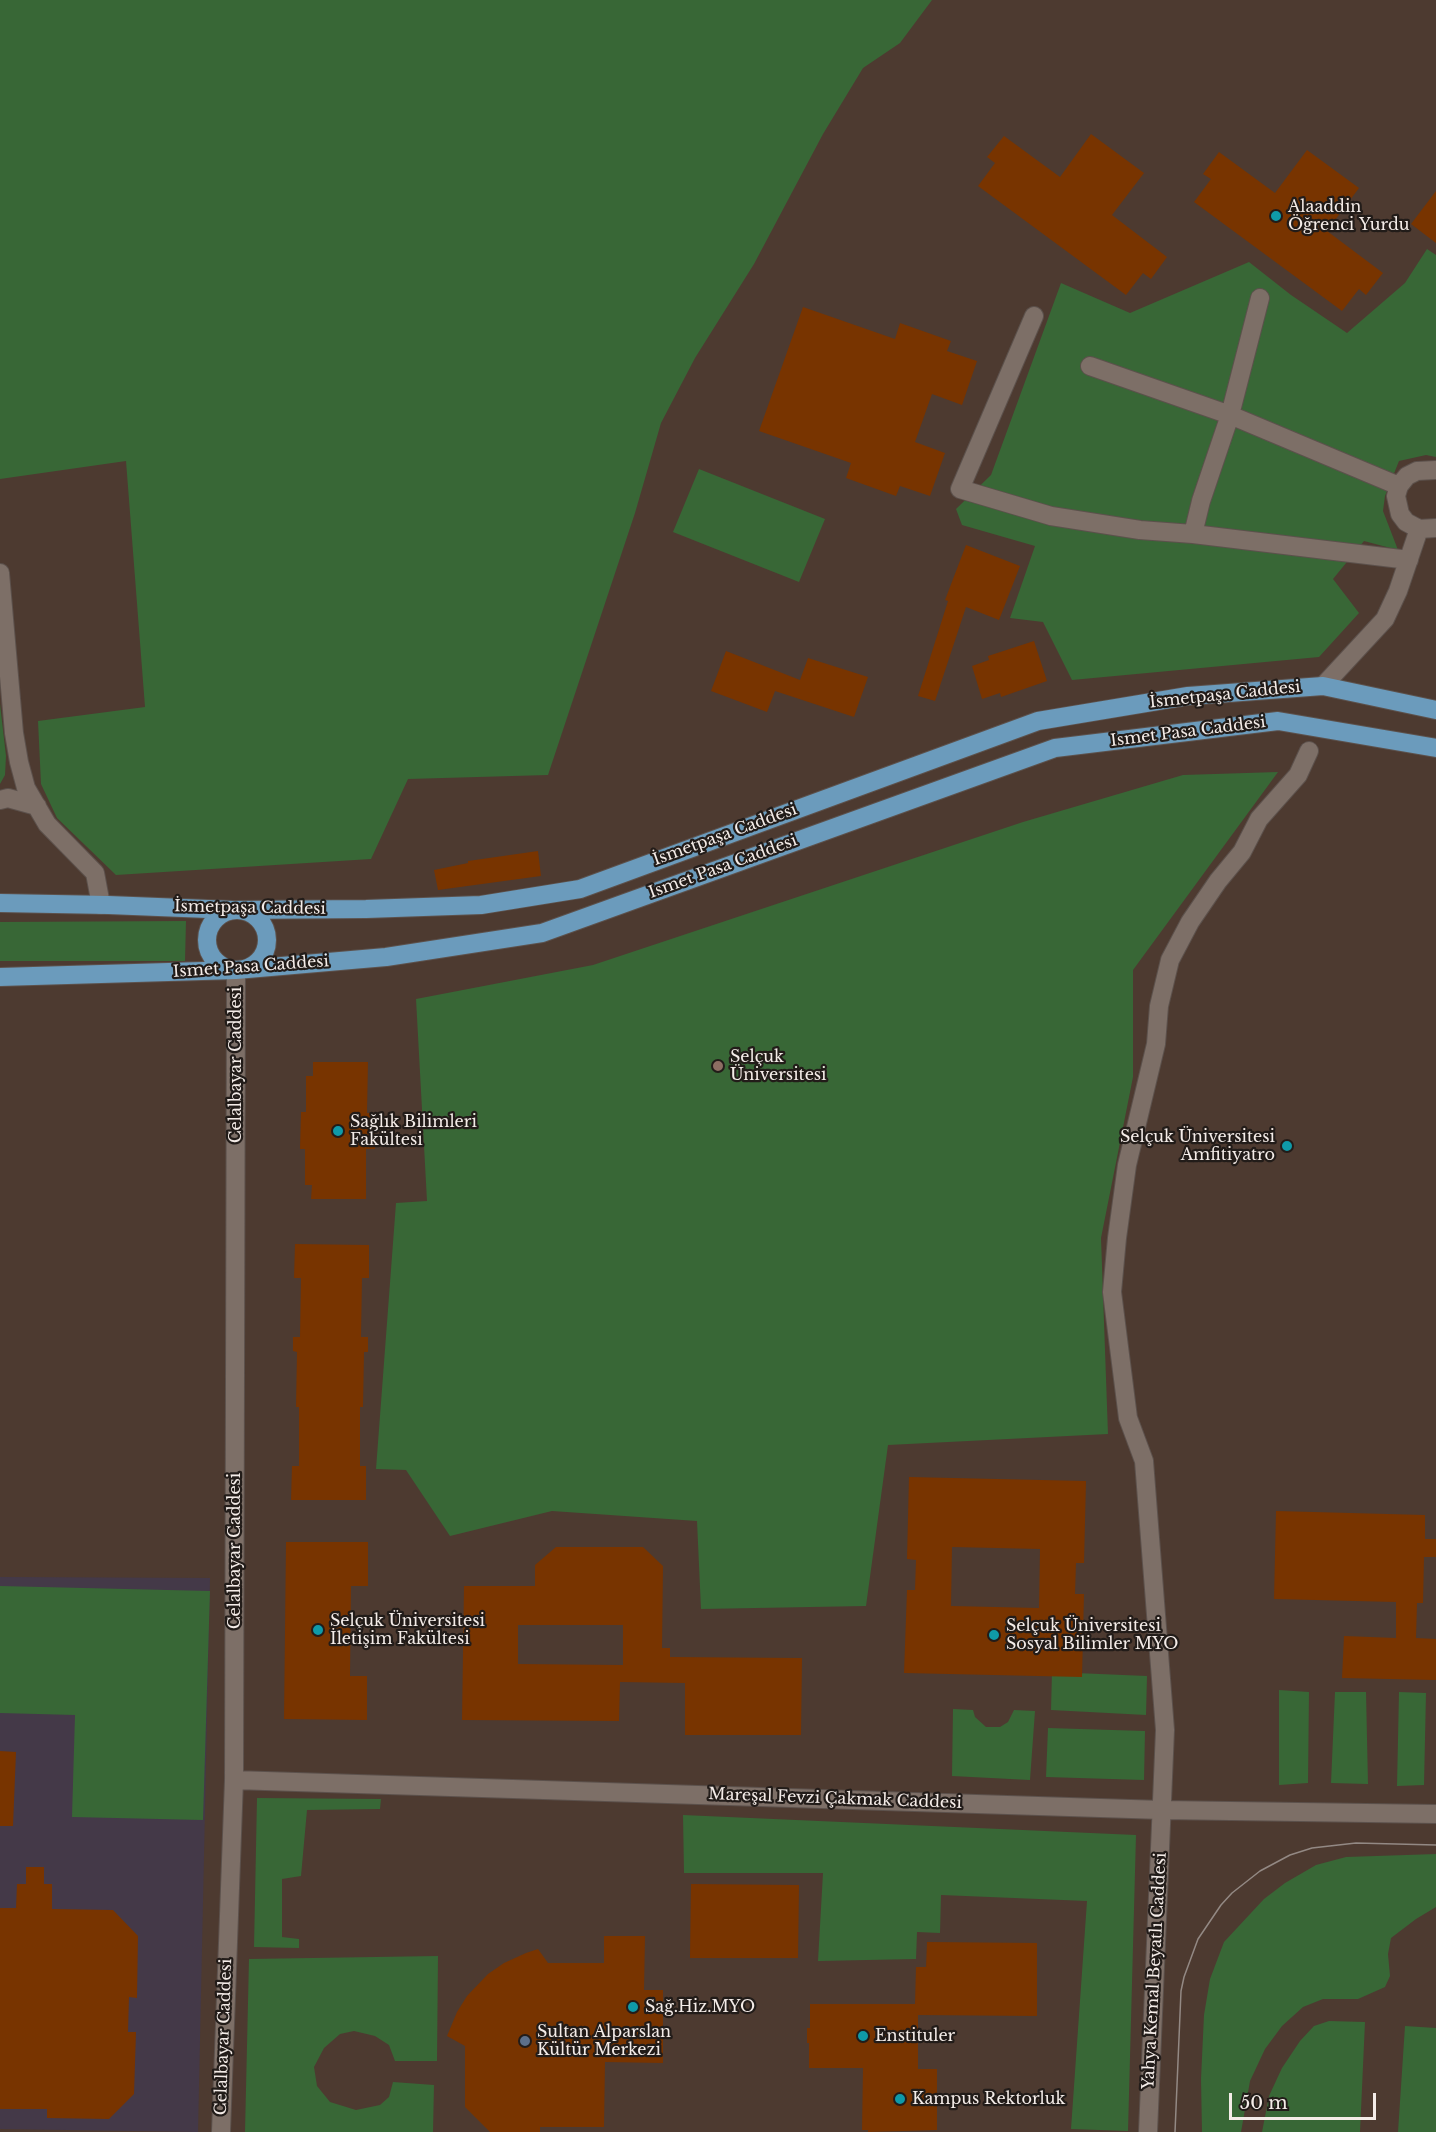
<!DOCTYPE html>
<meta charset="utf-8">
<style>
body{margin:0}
#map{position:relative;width:1436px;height:2132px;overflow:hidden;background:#3f332d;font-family:"Libre Baskerville",serif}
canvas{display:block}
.scale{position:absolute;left:1229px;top:2093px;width:147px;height:27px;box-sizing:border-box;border:3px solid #f4ece8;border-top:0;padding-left:8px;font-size:18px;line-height:21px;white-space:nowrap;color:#f4ece8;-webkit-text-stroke:4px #221c19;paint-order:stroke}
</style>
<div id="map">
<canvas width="1436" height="2132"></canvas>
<div class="scale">50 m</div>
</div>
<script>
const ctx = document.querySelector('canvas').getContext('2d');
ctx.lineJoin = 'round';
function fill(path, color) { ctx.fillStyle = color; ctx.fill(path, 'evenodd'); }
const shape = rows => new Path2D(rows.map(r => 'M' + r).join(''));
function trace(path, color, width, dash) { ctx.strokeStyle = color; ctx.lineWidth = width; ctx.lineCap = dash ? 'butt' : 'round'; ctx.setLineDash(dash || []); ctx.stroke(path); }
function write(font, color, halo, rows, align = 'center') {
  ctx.font = font + ' "Libre Baskerville",serif'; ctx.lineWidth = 4.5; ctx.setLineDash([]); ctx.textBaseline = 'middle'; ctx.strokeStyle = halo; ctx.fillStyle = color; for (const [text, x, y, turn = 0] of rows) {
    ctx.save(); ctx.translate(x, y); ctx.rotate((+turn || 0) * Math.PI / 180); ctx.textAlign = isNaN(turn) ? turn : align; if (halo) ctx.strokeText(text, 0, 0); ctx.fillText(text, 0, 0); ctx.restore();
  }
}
const built = shape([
 [0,0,1436,0,1436,2132,0,2132]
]);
const medical = shape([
 [0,1577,210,1578,198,2132,0,2129]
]);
const green = shape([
 [0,0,932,0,900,43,863,68,823,134,754,264,695,358,661,423,635,513,548,775,408,779,371,859,116,875,57,818,41,784,38,721,145,707,126,461,0,479],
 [1427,249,1436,255,1436,457,1426,455,1399,461,1385,496,1383,511,1398,550,1364,541,1333,579,1359,613,1319,657,1072,680,1043,622,1010,618,1035,546,962,525,956,509,991,475,1061,283,1130,313,1249,262,1291,295,1347,333,1405,283],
 [699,469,825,519,799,582,673,532],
 [0,704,6,756,5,775,0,784],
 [1278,772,1133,970,1133,1077,1101,1238,1108,1434,888,1445,866,1606,701,1609,697,1521,552,1511,450,1536,406,1470,376,1469,396,1203,427,1201,416,999,593,965,1023,822,1183,775],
 [186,921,185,961,0,961,0,922],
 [0,1586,210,1591,203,1820,72,1817,75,1715,0,1713],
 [1052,1672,1147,1676,1146,1715,1051,1710],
 [1279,1690,1309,1692,1308,1783,1279,1785],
 [1335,1692,1366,1692,1368,1784,1331,1783],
 [1399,1692,1426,1693,1424,1785,1397,1786],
 [953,1709,973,1710,975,1717,986,1727,1000,1727,1008,1722,1014,1710,1035,1711,1030,1780,952,1776],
 [1048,1728,1145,1731,1144,1780,1046,1777],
 [257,1798,381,1799,380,1809,307,1810,301,1876,282,1879,282,1937,299,1939,299,1948,254,1947],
 [683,1815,1136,1835,1128,2131,1071,2129,1087,1901,941,1895,940,1933,917,1932,916,1959,818,1961,823,1873,684,1873],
 [1436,1854,1436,1907,1416,1919,1391,1938,1388,1954,1390,1976,1385,1987,1358,1999,1323,1999,1303,2007,1282,2026,1265,2049,1250,2081,1241,2132,1202,2132,1201,2079,1204,2015,1210,1979,1224,1942,1264,1899,1285,1883,1316,1865,1346,1857],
 [438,1956,437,2061,395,2061,389,2045,375,2036,354,2031,340,2034,324,2048,314,2067,317,2086,330,2102,356,2110,380,2105,389,2097,393,2082,434,2085,433,2132,245,2132,249,1959],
 [1329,2021,1365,2022,1360,2132,1262,2132,1269,2096,1282,2068,1300,2041,1314,2026],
 [1405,2026,1436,2028,1436,2132,1398,2132]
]);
const building = shape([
 [1091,134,1144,173,1112,215,1167,257,1151,279,1143,273,1126,295,978,186,995,163,987,157,1004,136,1060,177],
 [1307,150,1359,188,1327,231,1383,273,1366,295,1359,289,1342,311,1194,202,1211,179,1203,174,1219,152,1275,193],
 [1436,191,1436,243,1411,224],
 [803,307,895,339,900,323,951,341,947,351,977,361,962,405,932,394,915,442,945,453,930,496,900,486,896,496,846,478,851,463,759,431],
 [966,545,1020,566,999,620,966,607,935,701,918,696,948,601,945,600],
 [1034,641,1047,681,1001,697,1000,693,982,699,972,666,989,660,988,656],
 [726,651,800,680,808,658,868,677,854,717,775,691,767,712,711,691],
 [538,851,541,876,438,890,434,870,468,863,468,861],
 [313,1062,368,1062,367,1113,375,1113,375,1149,366,1149,366,1199,311,1199,312,1185,305,1185,305,1149,300,1149,301,1112,306,1112,306,1076,313,1076],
 [295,1244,369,1245,369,1278,362,1278,361,1337,368,1337,368,1352,364,1352,363,1407,360,1407,360,1466,366,1466,366,1500,291,1500,292,1466,299,1466,299,1407,296,1407,297,1352,293,1351,293,1337,300,1337,301,1278,294,1278],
 [909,1477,1086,1481,1084,1563,1076,1563,1075,1594,1084,1594,1082,1677,904,1673,907,1590,915,1590,916,1560,907,1559],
 [952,1547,1040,1549,1039,1608,951,1606],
 [1276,1511,1425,1515,1425,1539,1436,1539,1436,1557,1424,1557,1423,1603,1417,1603,1416,1638,1436,1639,1436,1680,1342,1678,1344,1636,1396,1638,1396,1602,1274,1599],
 [286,1542,368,1542,368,1586,351,1586,350,1676,367,1676,367,1720,284,1719],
 [556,1547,643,1547,663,1566,662,1648,670,1648,670,1657,802,1658,801,1735,685,1735,685,1683,620,1682,619,1721,462,1720,464,1586,535,1586,535,1565],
 [518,1625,623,1625,623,1665,518,1664],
 [0,1751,16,1752,13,1826,0,1826],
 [26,1867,44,1867,44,1884,52,1884,52,1909,113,1910,138,1936,137,1998,129,1997,128,2032,136,2032,134,2094,109,2119,47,2118,47,2109,0,2109,0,1908,16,1908,17,1884,26,1884],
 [691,1884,799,1885,798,1958,690,1958],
 [604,1936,645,1936,644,1990,663,1990,663,2063,605,2062,604,2127,540,2127,540,2132,490,2132,465,2107,465,2046,447,2036,457,2012,467,1996,488,1974,504,1963,526,1953,538,1949,548,1963,604,1963],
 [927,1942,1037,1943,1037,2016,918,2015,918,2069,937,2069,937,2130,868,2132,868,2130,862,2130,863,2068,809,2068,809,2043,807,2043,807,2028,810,2028,810,2004,915,2004,916,1967,926,1967]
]);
const minor = shape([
 [1034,316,960,489,1051,516,1140,530,1193,534,1409,560],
 [1090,366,1230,415,1399,486],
 [1436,470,1417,471,1407,476,1399,486,1396,496,1400,514,1406,522,1419,529,1436,528],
 [1193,534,1201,501,1230,415,1260,298],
 [0,573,14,733,19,762,26,788,47,824,95,873,101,905],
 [1323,686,1385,619,1398,591,1419,529],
 [0,800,8,798,37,806],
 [234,1780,1162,1810,1436,1814],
 [221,2132,234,1780,236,970],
 [1148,2132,1165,1730,1144,1461,1128,1418,1112,1292,1117,1238,1127,1165,1156,1044,1159,1006,1170,960,1190,922,1218,881,1242,852,1259,819,1298,775,1309,751]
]);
const major = shape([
 [0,903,108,905,233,910,366,909,481,905,580,889,1038,721,1188,696,1323,686,1436,710],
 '207 940a30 30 0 1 1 60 0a30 30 0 1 1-60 0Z',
 [0,977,236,970,386,957,542,933,1055,748,1278,721,1436,748]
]);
const tram = shape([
 [1175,2132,1181,1991,1184,1977,1198,1939,1221,1905,1232,1893,1260,1871,1290,1855,1312,1848,1356,1843,1436,1845]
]);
const markers = [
 [1276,216,6,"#0f9aa8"],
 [718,1066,6,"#8d6e63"],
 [338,1131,6,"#0f9aa8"],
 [1287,1146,6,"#0f9aa8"],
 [318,1630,6,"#0f9aa8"],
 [994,1635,6,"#0f9aa8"],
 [633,2007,6,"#0f9aa8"],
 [863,2036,6,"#0f9aa8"],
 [525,2041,6,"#5c6f8a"],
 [900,2099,6,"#0f9aa8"]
];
const poiNames = [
 ["Alaaddin",1288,207],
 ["Öğrenci Yurdu",1288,225],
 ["Selçuk",730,1057],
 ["Üniversitesi",730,1075],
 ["Sağlık Bilimleri",350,1122],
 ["Fakültesi",350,1140],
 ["Selçuk Üniversitesi",1275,1137,"right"],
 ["Amfitiyatro",1275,1155,"right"],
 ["Selçuk Üniversitesi",330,1621],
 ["İletişim Fakültesi",330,1639],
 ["Selçuk Üniversitesi",1006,1626],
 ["Sosyal Bilimler MYO",1006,1644],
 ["Sağ.Hiz.MYO",645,2007],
 ["Sultan Alparslan",537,2032],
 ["Kültür Merkezi",537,2050],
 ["Enstituler",875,2036],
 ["Kampus Rektorluk",912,2099]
];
const streetNames = [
 ["İsmetpaşa Caddesi",1225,695,-6],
 ["Ismet Pasa Caddesi",1188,732,-7],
 ["İsmetpaşa Caddesi",725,835,-20],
 ["Ismet Pasa Caddesi",723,867,-20],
 ["İsmetpaşa Caddesi",250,908,1],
 ["Ismet Pasa Caddesi",251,967,-4],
 ["Celalbayar Caddesi",236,1065,-90],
 ["Celalbayar Caddesi",235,1551,-90],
 ["Mareşal Fevzi Çakmak Caddesi",835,1799,2],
 ["Yahya Kemal Beyatlı Caddesi",1155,1971,-87],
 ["Celalbayar Caddesi",224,2037,-88]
];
fill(built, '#4d3a30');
fill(medical, '#443948');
fill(green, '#386736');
fill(building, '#783400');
trace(minor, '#5c514c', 20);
trace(major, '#5c514c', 20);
trace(minor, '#7d6f67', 18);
trace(major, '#6b9bbc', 18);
trace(tram, '#938984', 1.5);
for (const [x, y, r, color] of markers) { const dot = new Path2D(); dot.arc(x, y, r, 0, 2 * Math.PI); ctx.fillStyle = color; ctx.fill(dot); trace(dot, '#221c19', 2); }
write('16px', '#f4ece8', '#221c19', poiNames, 'left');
write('16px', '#f4ece8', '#221c19', streetNames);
</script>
